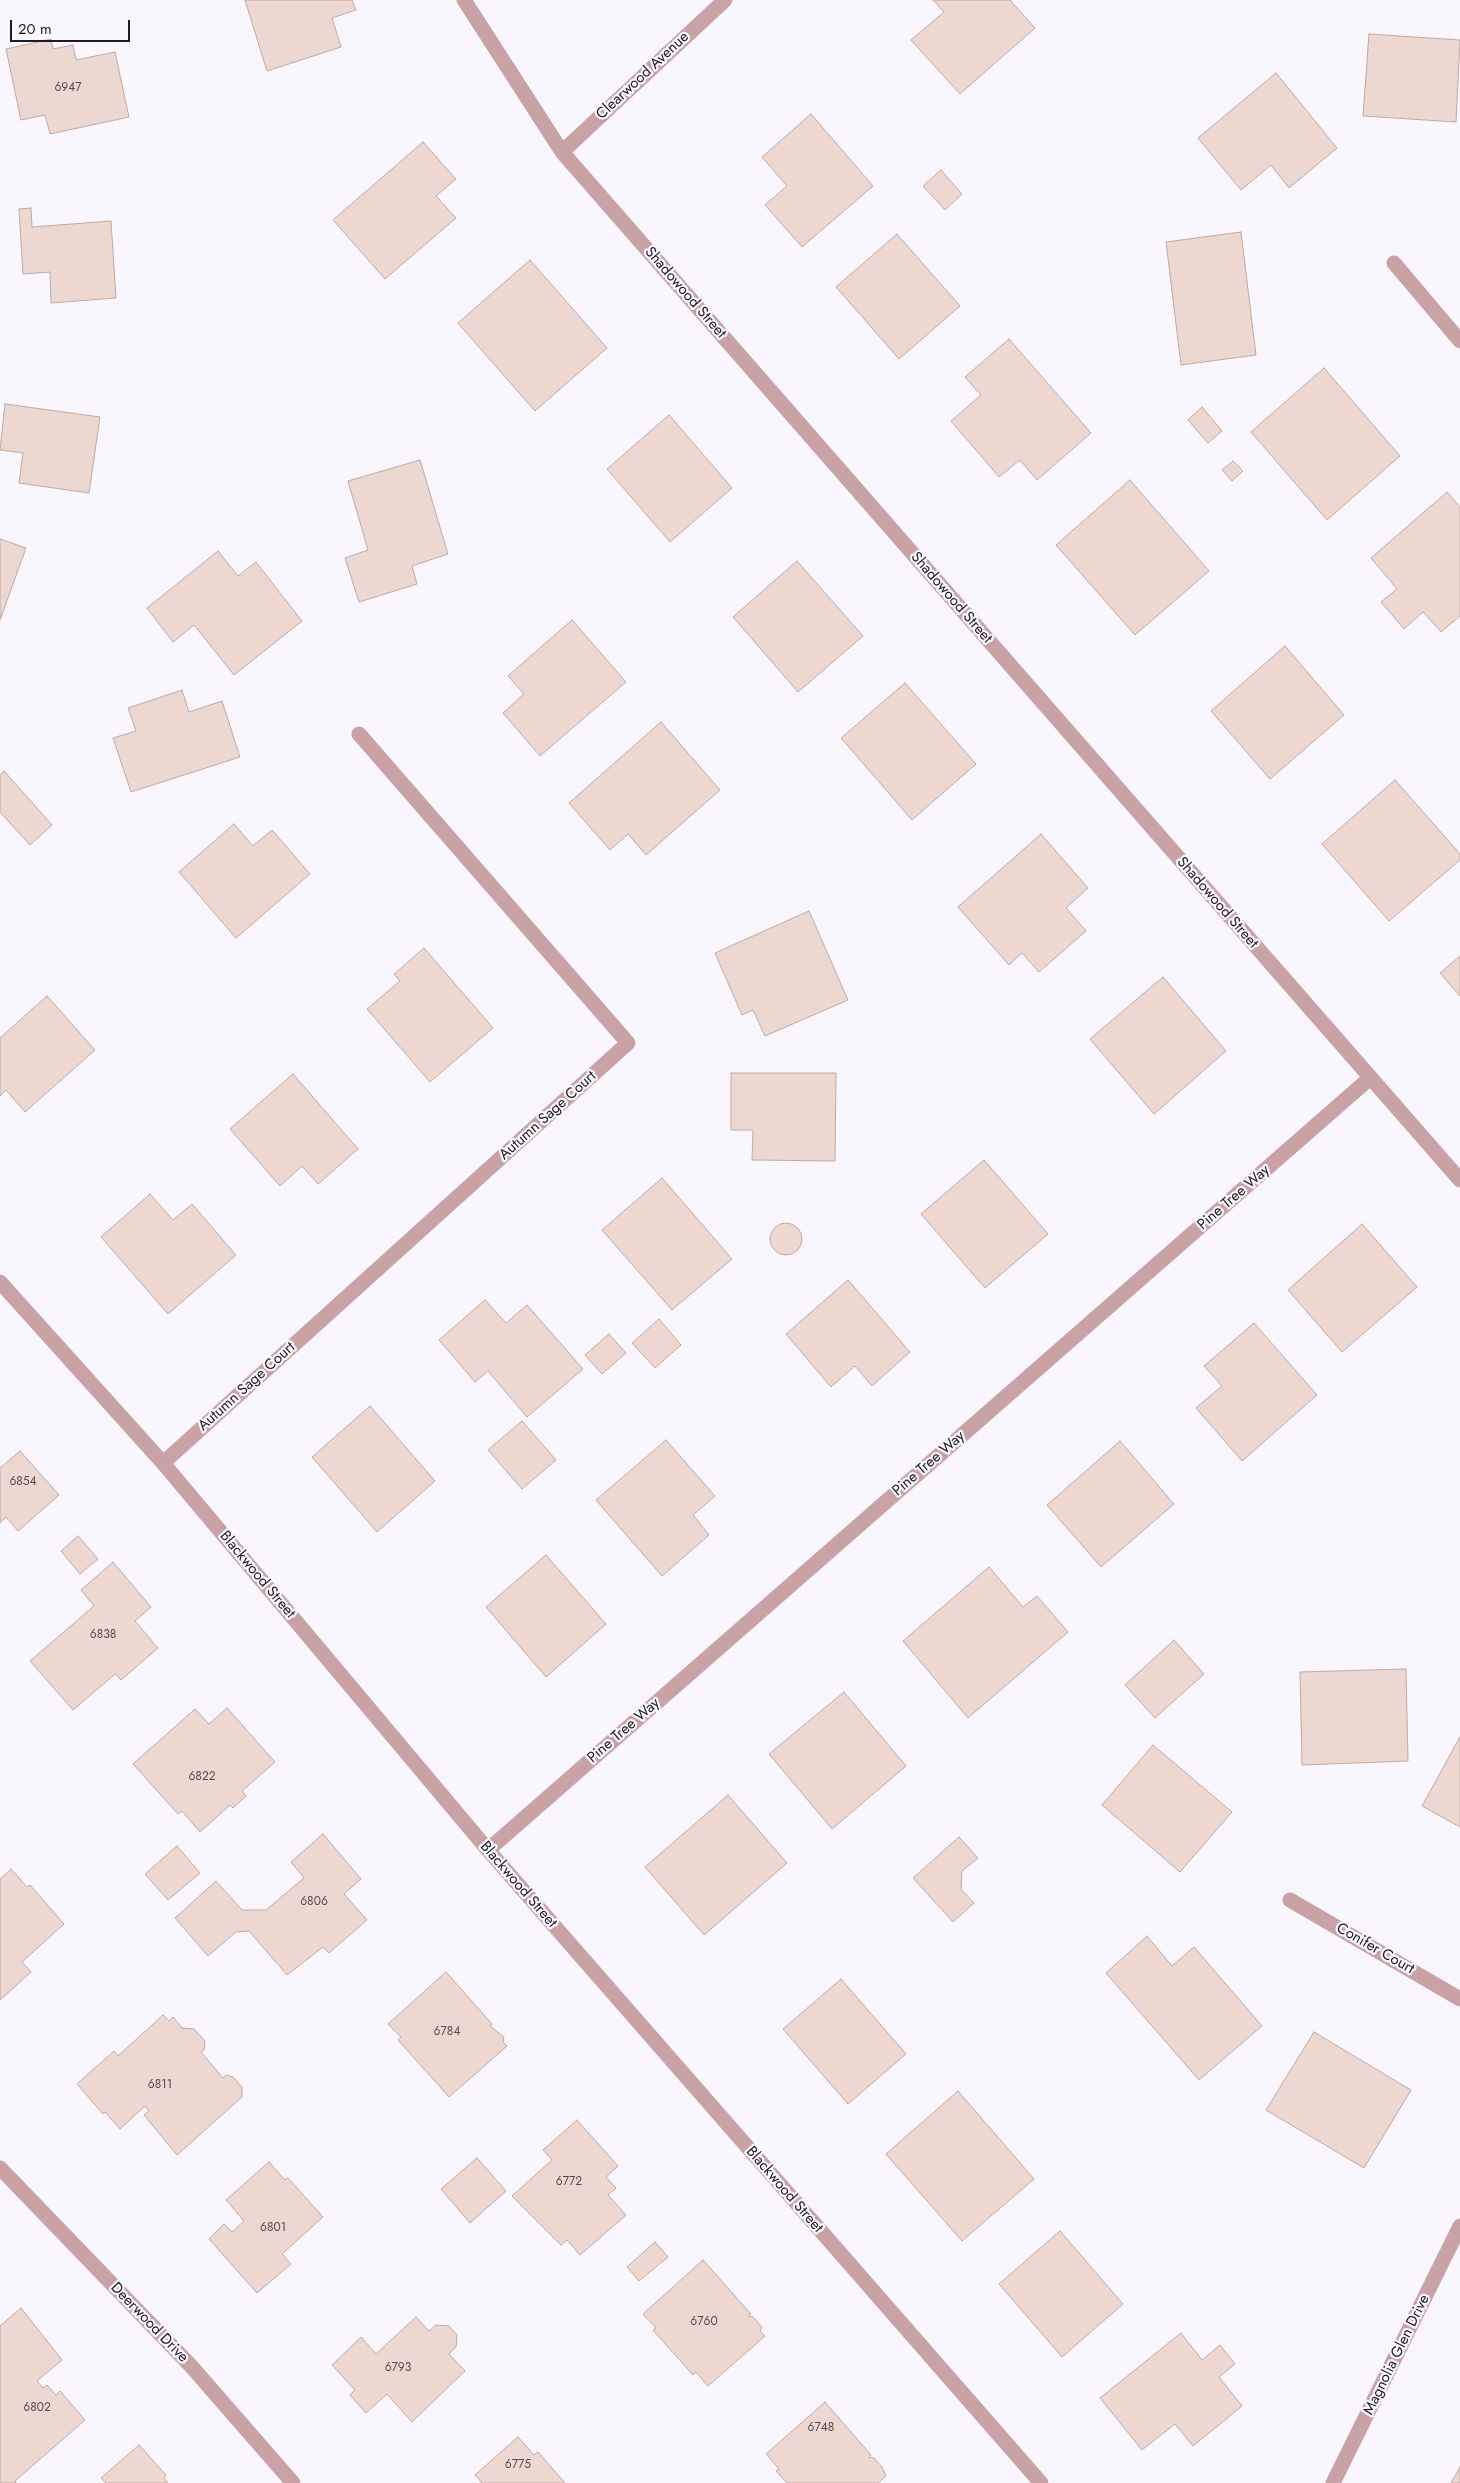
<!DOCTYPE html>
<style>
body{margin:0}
#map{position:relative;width:1460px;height:2483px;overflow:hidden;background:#f9f6fd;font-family:Jost,sans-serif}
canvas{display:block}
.scale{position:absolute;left:10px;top:20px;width:120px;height:22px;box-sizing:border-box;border:2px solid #1e1b22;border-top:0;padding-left:6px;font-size:15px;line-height:18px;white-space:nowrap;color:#1e1b22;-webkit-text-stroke:4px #f9f6fd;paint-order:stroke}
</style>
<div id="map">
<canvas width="1460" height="2483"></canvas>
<div class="scale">20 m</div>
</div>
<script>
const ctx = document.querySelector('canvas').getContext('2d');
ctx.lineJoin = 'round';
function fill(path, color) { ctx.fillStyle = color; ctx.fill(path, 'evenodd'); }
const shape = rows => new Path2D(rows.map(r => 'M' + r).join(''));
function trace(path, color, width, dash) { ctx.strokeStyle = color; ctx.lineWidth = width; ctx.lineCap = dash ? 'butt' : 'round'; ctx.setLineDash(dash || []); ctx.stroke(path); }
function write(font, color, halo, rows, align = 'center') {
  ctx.font = font + ' Jost,sans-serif'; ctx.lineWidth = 4.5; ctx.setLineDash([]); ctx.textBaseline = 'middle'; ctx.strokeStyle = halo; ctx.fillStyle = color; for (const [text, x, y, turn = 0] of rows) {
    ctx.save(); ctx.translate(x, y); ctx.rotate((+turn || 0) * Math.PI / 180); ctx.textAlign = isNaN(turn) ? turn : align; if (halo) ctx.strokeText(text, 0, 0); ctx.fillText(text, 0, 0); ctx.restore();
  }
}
const building = shape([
 [245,0,352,0,356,10,332,18,341,47,267,71,245,0],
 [933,0,1010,0,1035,28,960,94,911,40,944,12,933,0],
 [1369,34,1460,40,1456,122,1363,116,1369,34],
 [51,39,53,49,73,45,76,60,115,52,129,117,50,134,45,115,21,120,6,49,51,39],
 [1276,73,1337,148,1289,188,1271,165,1241,190,1198,138,1276,73],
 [811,114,873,186,802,247,765,205,787,186,762,157,811,114],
 [423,142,456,179,436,196,456,218,385,279,333,220,423,142],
 [941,170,962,194,945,210,923,186,941,170],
 [31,208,32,227,111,221,116,298,51,303,50,272,23,274,19,209,31,208],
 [1241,232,1256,355,1181,365,1166,242,1241,232],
 [897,234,960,306,899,359,836,287,897,234],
 [530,260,607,348,535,411,458,323,530,260],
 [1009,339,1091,433,1037,480,1020,460,999,477,951,421,981,395,965,377,1009,339],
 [1324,368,1400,456,1327,520,1251,432,1324,368],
 [5,404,100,417,89,493,19,483,23,453,0,450,5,404],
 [1202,407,1222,431,1208,443,1188,420,1202,407],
 [669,415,732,488,670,542,607,469,669,415],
 [420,460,448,554,412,566,417,584,359,602,345,558,368,550,348,481,420,460],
 [1233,461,1243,471,1232,481,1222,470,1233,461],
 [1130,480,1209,571,1135,635,1056,545,1130,480],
 [1447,492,1460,507,1460,616,1441,632,1423,612,1404,629,1381,602,1397,589,1371,558,1447,492],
 [0,539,26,548,0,620,0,539],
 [218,551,238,576,256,562,302,621,234,675,194,625,173,642,147,608,218,551],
 [797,561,863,636,798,692,733,617,797,561],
 [572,620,626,682,540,756,503,713,524,694,508,676,572,620],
 [1285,646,1344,715,1270,779,1211,711,1285,646],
 [905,683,976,764,912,820,841,738,905,683],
 [182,690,189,712,222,701,240,757,131,792,113,738,136,731,128,708,182,690],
 [661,722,720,790,646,855,628,834,610,850,569,803,661,722],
 [4,771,52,825,30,845,0,812,0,775,4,771],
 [1395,780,1460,854,1460,860,1389,921,1322,844,1395,780],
 [234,824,253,846,272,830,310,874,236,938,179,872,234,824],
 [1041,834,1088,888,1066,908,1086,931,1039,972,1022,953,1009,965,958,907,1041,834],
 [809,911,848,1000,765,1036,753,1010,742,1015,715,953,809,911],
 [424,948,493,1028,430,1082,367,1009,400,981,394,974,424,948],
 [1460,956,1460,996,1440,973,1460,956],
 [1163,977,1226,1051,1154,1114,1090,1039,1163,977],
 [47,996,95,1050,25,1112,6,1090,0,1096,0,1038,47,996],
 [731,1073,836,1073,835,1161,752,1160,753,1130,731,1130,731,1073],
 [293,1074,358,1149,318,1184,302,1166,280,1186,230,1129,293,1074],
 [984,1160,1048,1234,985,1288,921,1214,984,1160],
 [662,1178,732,1259,672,1310,602,1230,662,1178],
 [150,1194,173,1220,192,1204,236,1255,168,1314,101,1237,150,1194],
 '770 1239a16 16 0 1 1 32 0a16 16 0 1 1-32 0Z',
 [1362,1224,1417,1287,1342,1352,1288,1290,1362,1224],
 [848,1280,910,1352,872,1386,855,1366,831,1387,786,1334,848,1280],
 [485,1300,506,1323,527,1305,583,1369,527,1417,488,1371,475,1382,439,1340,485,1300],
 [659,1319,681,1345,655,1368,632,1343,659,1319],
 [1254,1323,1317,1395,1242,1461,1196,1408,1222,1386,1204,1366,1254,1323],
 [609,1334,626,1353,602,1374,585,1355,609,1334],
 [370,1406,435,1481,377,1532,312,1457,370,1406],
 [522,1421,556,1460,522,1489,488,1450,522,1421],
 [666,1440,715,1496,693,1515,709,1535,662,1576,596,1500,666,1440],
 [1120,1441,1174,1504,1101,1567,1047,1505,1120,1441],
 [20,1451,59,1495,18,1531,6,1517,0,1523,0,1468,20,1451],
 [78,1536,98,1559,80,1574,61,1551,78,1536],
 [546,1555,606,1624,546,1677,486,1607,546,1555],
 [113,1562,151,1607,135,1621,158,1648,121,1680,115,1674,73,1710,30,1661,94,1606,81,1590,113,1562],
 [989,1567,1023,1607,1037,1596,1068,1632,968,1718,903,1641,989,1567],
 [1174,1640,1204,1674,1155,1718,1125,1685,1174,1640],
 [1406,1669,1408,1761,1302,1765,1300,1672,1406,1669],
 [844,1692,906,1766,832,1829,769,1754,844,1692],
 [227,1708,275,1762,242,1791,246,1796,233,1808,230,1805,200,1832,182,1811,178,1814,133,1764,195,1709,209,1724,227,1708],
 [1460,1737,1460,1827,1422,1806,1460,1737],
 [1153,1745,1232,1812,1180,1872,1102,1805,1153,1745],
 [728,1795,787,1863,704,1935,645,1867,728,1795],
 [323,1834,361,1879,344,1894,367,1920,329,1953,323,1947,287,1975,249,1931,236,1932,208,1956,175,1918,216,1881,242,1910,266,1910,304,1878,291,1862,323,1834],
 [959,1837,978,1858,962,1871,961,1889,974,1903,953,1922,913,1878,959,1837],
 [177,1846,200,1873,168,1900,145,1874,177,1846],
 [11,1869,27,1887,30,1885,64,1924,22,1962,31,1972,0,2000,0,1879,11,1869],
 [1147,1936,1172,1966,1194,1947,1262,2026,1199,2080,1106,1973,1147,1936],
 [446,1972,492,2024,490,2026,504,2037,503,2042,507,2046,449,2097,398,2040,401,2037,388,2024,446,1972],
 [841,1979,906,2054,848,2104,783,2029,841,1979],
 [163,2015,169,2021,173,2017,182,2028,194,2029,205,2041,204,2050,201,2052,223,2078,226,2075,233,2077,242,2087,242,2097,177,2155,144,2115,149,2111,145,2106,120,2129,105,2112,103,2114,77,2084,114,2051,118,2056,163,2015],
 [1314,2032,1411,2090,1364,2168,1266,2110,1314,2032],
 [958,2091,1034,2179,962,2241,886,2154,958,2091],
 [577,2120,618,2166,606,2177,616,2188,608,2195,626,2215,580,2255,567,2240,561,2245,512,2196,552,2160,543,2150,577,2120],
 [477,2158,506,2191,470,2223,441,2189,477,2158],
 [269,2162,285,2180,288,2178,323,2217,282,2254,291,2264,257,2293,209,2239,224,2224,232,2232,244,2221,226,2200,269,2162],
 [1060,2231,1123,2304,1062,2357,999,2284,1060,2231],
 [655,2242,668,2257,639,2281,627,2267,655,2242],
 [703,2260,751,2314,748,2316,753,2317,762,2327,760,2331,765,2336,708,2386,696,2372,693,2375,653,2330,656,2328,643,2314,703,2260],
 [21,2308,62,2360,37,2381,43,2388,47,2385,56,2395,60,2391,85,2420,15,2481,16,2483,0,2483,0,2326,21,2308],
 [416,2317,429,2331,436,2325,449,2326,457,2335,456,2347,449,2354,465,2371,412,2422,387,2394,366,2413,350,2395,355,2390,332,2365,361,2337,376,2354,416,2317],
 [1181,2333,1202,2360,1220,2345,1235,2364,1219,2377,1242,2406,1193,2446,1175,2424,1142,2450,1100,2398,1181,2333],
 [825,2402,871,2455,869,2457,874,2458,882,2467,886,2476,878,2483,787,2483,776,2471,779,2469,766,2454,825,2402],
 [518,2437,534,2455,538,2452,565,2483,482,2483,475,2475,518,2437],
 [139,2445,166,2475,164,2478,168,2483,106,2483,101,2478,139,2445],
 [1460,2467,1460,2483,1451,2483,1460,2467]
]);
const minor = shape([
 [464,0,562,152,1460,1180],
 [562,152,725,0],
 [1394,263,1460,341],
 [0,1282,163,1463,488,1850,1041,2483],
 [163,1463,628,1043,359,734],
 [488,1850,1370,1078],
 [1290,1900,1460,1999],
 [0,2168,191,2366,293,2483],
 [1333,2483,1460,2226]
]);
const numberNames = [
 ["6947",68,88],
 ["6854",23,1482],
 ["6838",103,1635],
 ["6822",202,1777],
 ["6806",314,1902],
 ["6784",447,2032],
 ["6811",160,2085],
 ["6772",569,2182],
 ["6801",273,2228],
 ["6760",704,2322],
 ["6793",398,2368],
 ["6802",37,2408],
 ["6748",821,2428],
 ["6775",518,2465]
];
const streetNames = [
 ["Clearwood Avenue",643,76,-43],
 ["Shadowood Street",685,293,49],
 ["Shadowood Street",951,598,49],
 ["Shadowood Street",1217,903,49],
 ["Autumn Sage Court",548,1116,-42],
 ["Pine Tree Way",1234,1198,-41],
 ["Autumn Sage Court",247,1387,-42],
 ["Pine Tree Way",929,1464,-41],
 ["Blackwood Street",257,1575,50],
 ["Pine Tree Way",624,1731,-41],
 ["Blackwood Street",518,1885,49],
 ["Conifer Court",1375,1949,30],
 ["Blackwood Street",784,2190,49],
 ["Deerwood Drive",149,2323,46],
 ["Magnolia Glen Drive",1397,2355,-64]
];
fill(building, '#edd8d1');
trace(building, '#beaaa4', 1);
trace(minor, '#c8a2a5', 15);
write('12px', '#524a4e', null, numberNames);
write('15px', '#1e1b22', '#f9f6fd', streetNames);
</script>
